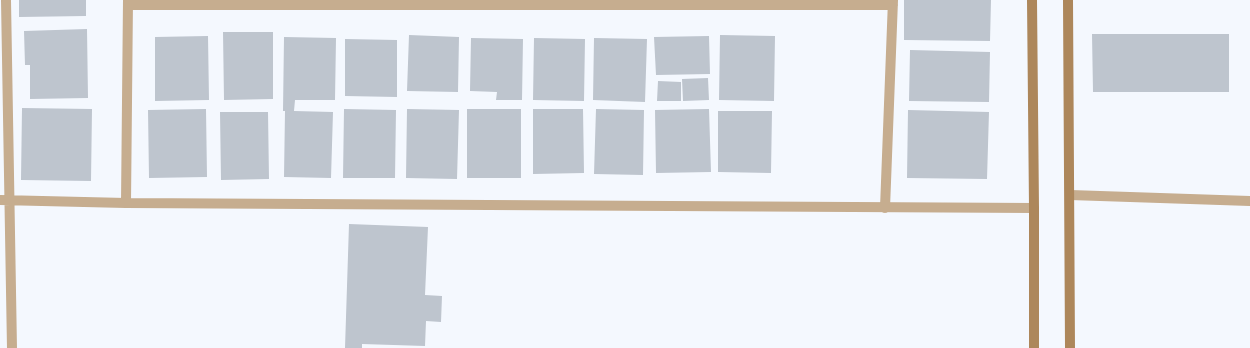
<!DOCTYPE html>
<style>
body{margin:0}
canvas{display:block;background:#f4f8fe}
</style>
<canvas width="1250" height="348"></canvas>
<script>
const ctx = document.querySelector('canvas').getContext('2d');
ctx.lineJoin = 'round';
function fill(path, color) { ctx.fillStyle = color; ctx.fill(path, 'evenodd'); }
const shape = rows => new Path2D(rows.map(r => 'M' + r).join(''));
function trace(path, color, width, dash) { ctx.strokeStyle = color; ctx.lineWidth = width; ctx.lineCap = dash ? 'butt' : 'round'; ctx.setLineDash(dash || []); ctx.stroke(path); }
const building = shape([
 [19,0,86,0,86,16,19,17],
 [904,0,991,0,990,41,904,40],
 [87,29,88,98,30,99,30,65,25,65,24,31],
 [223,32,273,32,273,99,224,100],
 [1092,34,1229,34,1229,92,1093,92],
 [409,35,459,37,458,92,407,91],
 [720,35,775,36,774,101,719,100],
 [208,36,209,100,155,101,155,37],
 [709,36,710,74,656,75,654,37],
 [284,37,336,38,335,100,295,100,294,111,333,112,331,178,284,177,285,111,283,111],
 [471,38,523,39,522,100,496,100,497,92,470,91],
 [534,38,585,39,584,101,533,100],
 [594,38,647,39,645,102,593,100],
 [345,39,397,40,397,97,345,96],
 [910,50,990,52,989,102,909,101],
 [708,78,709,100,683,101,682,79],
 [658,81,681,82,681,101,657,101],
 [22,108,92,109,91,181,21,180],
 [206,109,207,177,149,178,148,110],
 [344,109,396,110,395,178,343,178],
 [407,109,459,110,457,179,406,178],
 [467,109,521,109,521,178,467,178],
 [533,109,583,109,584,173,533,174],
 [596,109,644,110,643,175,594,174],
 [709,109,711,172,656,173,655,110],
 [908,110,989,112,987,179,907,178],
 [718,111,772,111,771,173,718,172],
 [220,112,268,112,269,179,221,180],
 [349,224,428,227,425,295,442,296,441,322,426,321,425,346,362,344,362,348,345,348]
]);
const street = shape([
 [6,0,12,348],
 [128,5,893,5],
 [1070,195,1250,201],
 [0,200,126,203,1034,208],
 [126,203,128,0],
 [885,208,893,0]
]);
const secondary = shape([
 [1032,0,1034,208,1034,348],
 [1068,0,1070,348]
]);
fill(building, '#bec5ce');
trace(street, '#c6ad8f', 10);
trace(secondary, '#ad875b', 10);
</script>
